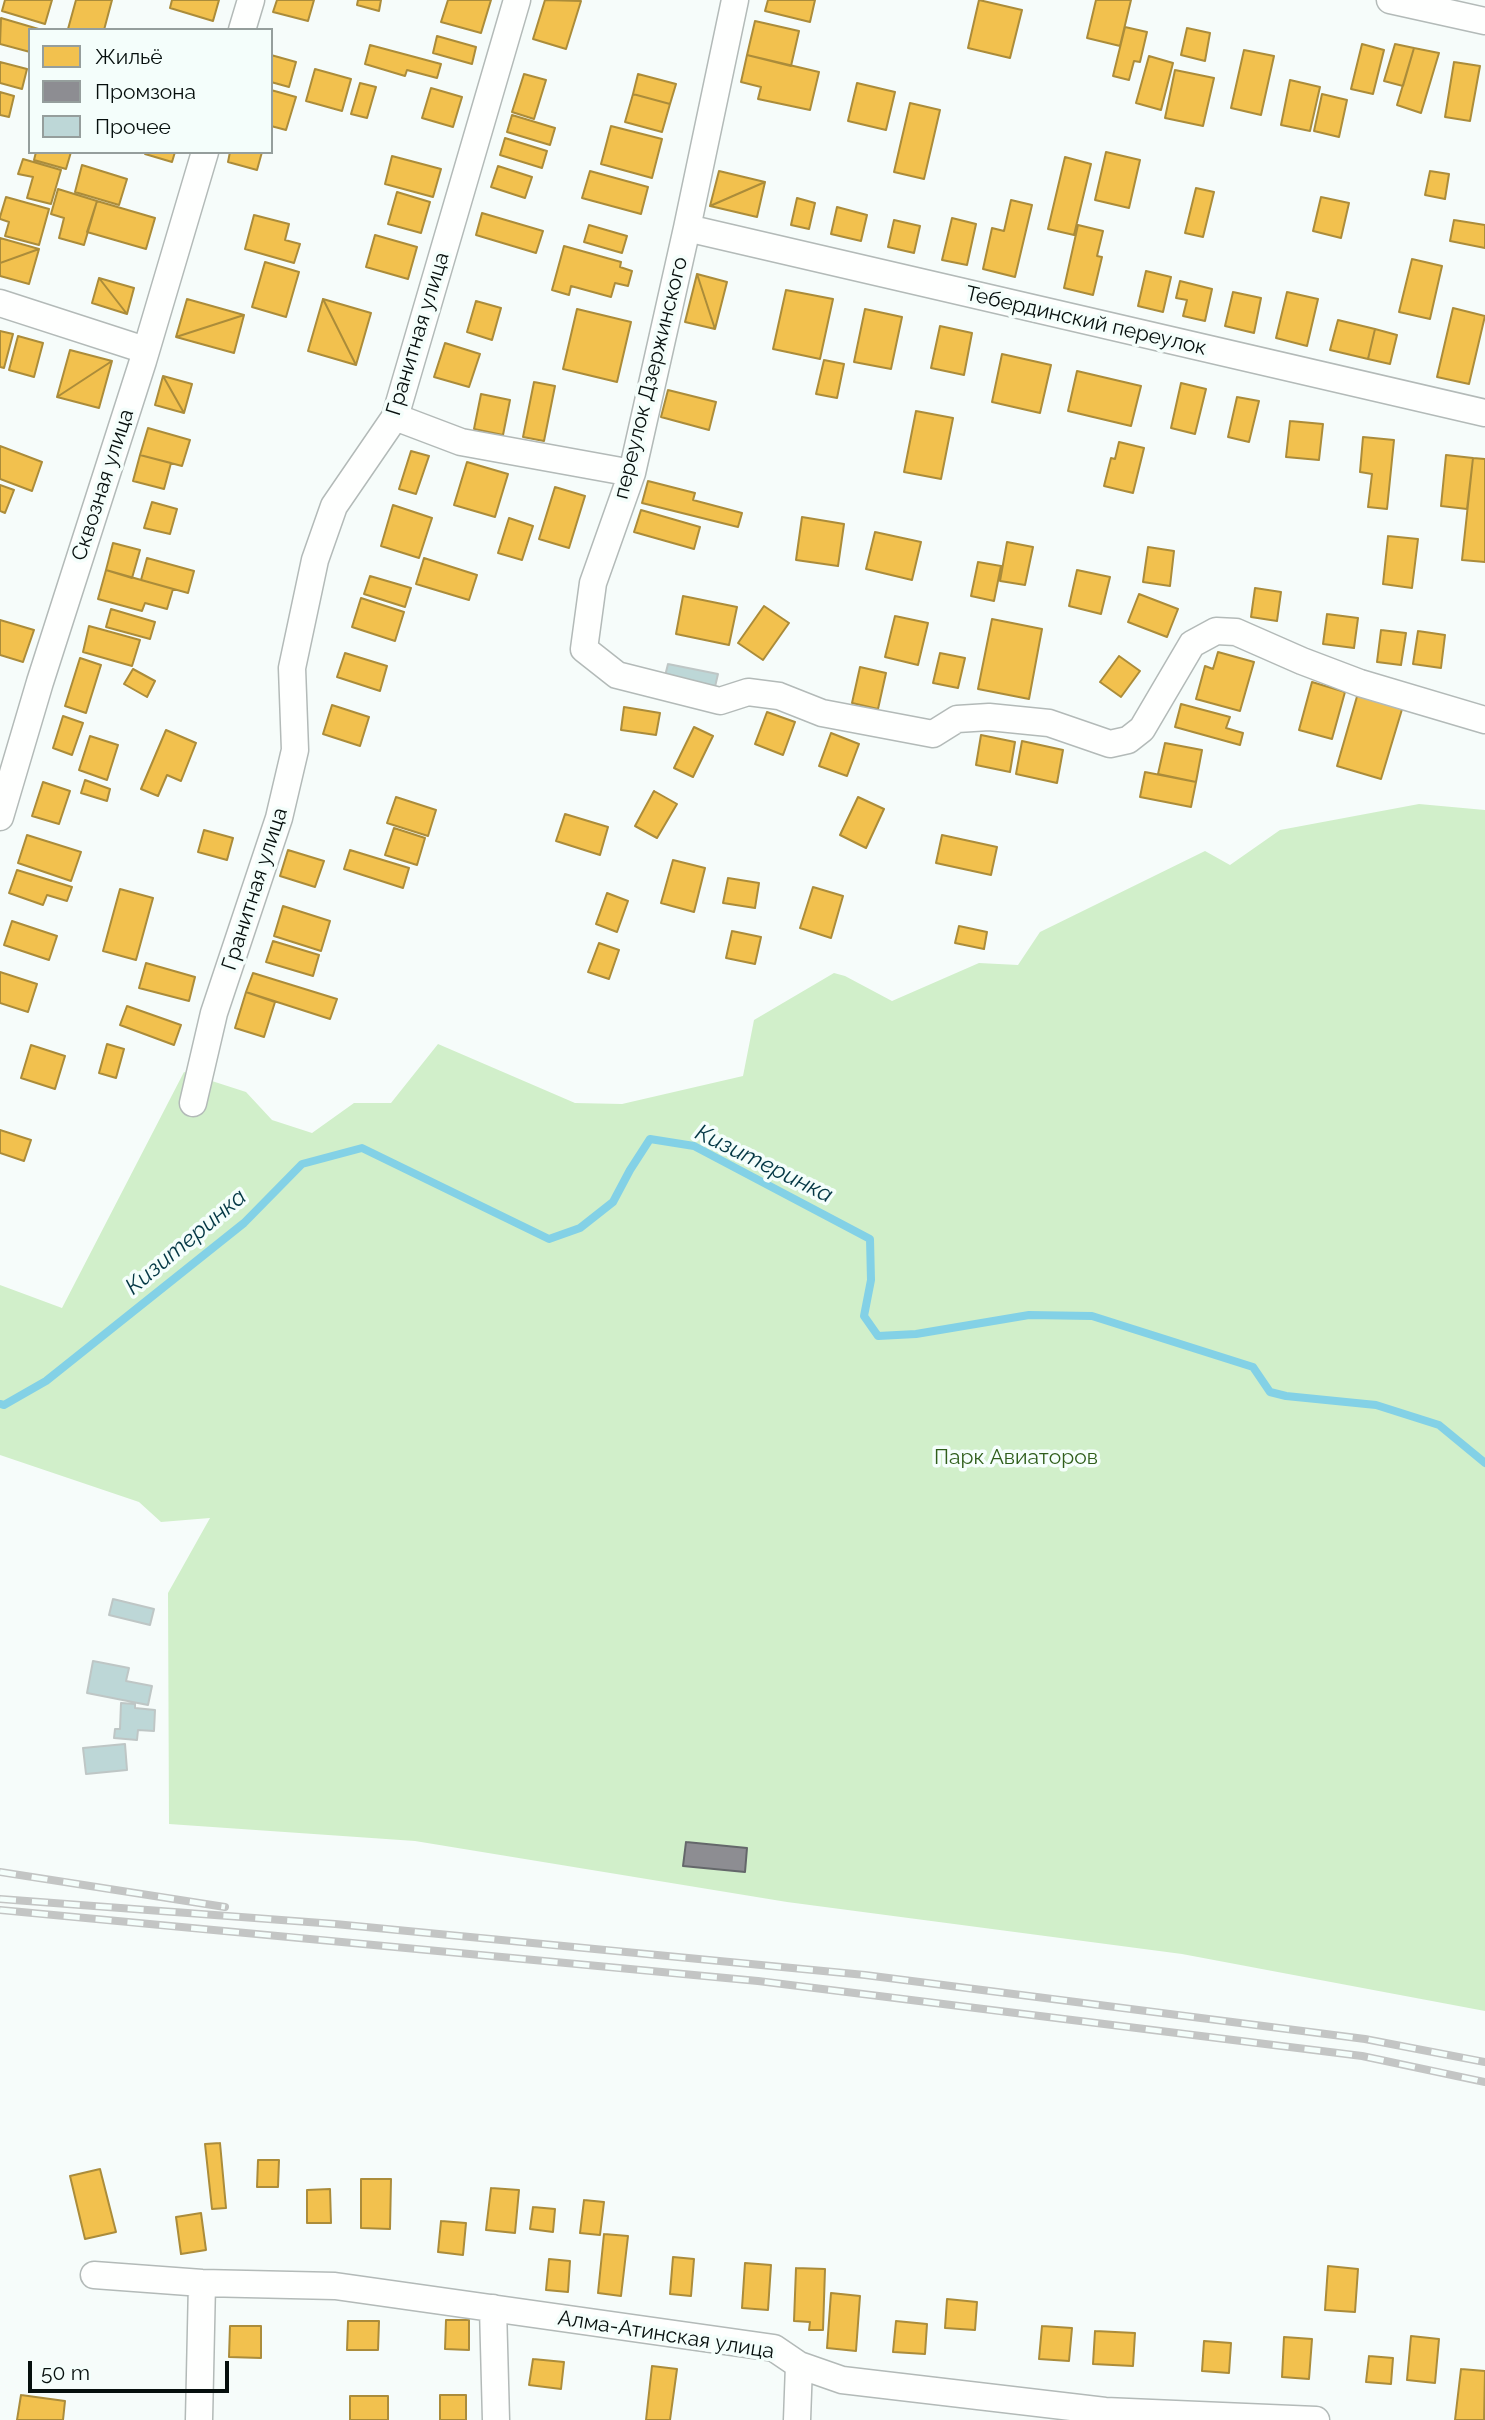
<!DOCTYPE html>
<meta charset="utf-8">
<style>
body{margin:0}
#map{position:relative;width:1485px;height:2420px;overflow:hidden;background:#f6fcfa;font-family:Raleway,sans-serif}
canvas{display:block}
.legend{position:absolute;left:28px;top:28px;width:245px;height:126px;box-sizing:border-box;background:#f4fefb;border:2px solid #959e9c;margin:0;padding:9px 12px;list-style:none;font-size:21px;color:#060f0d}
.legend li{display:flex;align-items:center;gap:14px;height:35px}
.legend b{width:35px;border:2px solid #959e9c}
.scale{position:absolute;left:28px;top:2361px;width:201px;height:32px;box-sizing:border-box;border:4px solid #060f0d;border-top:0;padding-left:9px;font-size:21px;line-height:24px;white-space:nowrap;color:#060f0d;-webkit-text-stroke:5px #f4fefb;paint-order:stroke}
</style>
<div id="map">
<canvas width="1485" height="2420"></canvas>
<ul class="legend">
<li><b style="height:19px;background:#f2c14e"></b>Жильё</li>
<li><b style="height:19px;background:#8d8d92"></b>Промзона</li>
<li><b style="height:19px;background:#bdd7d7"></b>Прочее</li>
</ul>
<div class="scale">50 m</div>
</div>
<script>
const ctx = document.querySelector('canvas').getContext('2d');
ctx.lineJoin = 'round';
function fill(path, color) { ctx.fillStyle = color; ctx.fill(path, 'evenodd'); }
const shape = rows => new Path2D(rows.map(r => 'M' + r).join(''));
function trace(path, color, width, dash) { ctx.strokeStyle = color; ctx.lineWidth = width; ctx.lineCap = dash ? 'butt' : 'round'; ctx.setLineDash(dash || []); ctx.stroke(path); }
function write(font, color, halo, rows, align = 'center') {
  ctx.font = font + ' Raleway,sans-serif'; ctx.lineWidth = 7; ctx.setLineDash([]); ctx.textBaseline = 'middle'; ctx.strokeStyle = halo; ctx.fillStyle = color; for (const [text, x, y, turn = 0] of rows) {
    ctx.save(); ctx.translate(x, y); ctx.rotate((+turn || 0) * Math.PI / 180); ctx.textAlign = isNaN(turn) ? turn : align; if (halo) ctx.strokeText(text, 0, 0); ctx.fillText(text, 0, 0); ctx.restore();
  }
}
const green = shape([
 [1419,804,1485,810,1485,2011,1182,1954,787,1902,415,1841,169,1824,168,1593,210,1518,161,1522,139,1502,0,1455,0,1285,62,1308,184,1072,246,1092,272,1120,312,1133,354,1103,391,1103,438,1044,575,1103,622,1104,743,1076,754,1020,834,973,845,976,892,1001,979,963,1018,965,1040,932,1205,851,1230,865,1280,830]
]);
const homes = shape([
 [5,0,52,0,45,24,2,11,5,0],
 [76,0,112,0,104,30,68,29,76,0],
 [172,0,219,0,213,21,170,8,172,0],
 [277,0,314,0,308,21,273,12,277,0],
 [358,0,381,0,379,11,357,5,358,0],
 [448,0,491,0,481,33,441,22,448,0],
 [545,0,581,1,566,49,533,39,545,0],
 [768,0,815,0,810,22,765,11,768,0],
 [979,0,1022,10,1010,58,968,48,979,0],
 [1096,0,1131,0,1120,46,1087,38,1096,0],
 [1,18,42,30,30,30,30,52,0,44,1,18],
 [755,21,799,31,791,66,747,55,755,21],
 [1125,27,1147,32,1140,62,1134,61,1129,80,1113,76,1125,27],
 [1187,28,1210,33,1205,61,1181,55,1187,28],
 [437,36,476,47,472,64,433,53,437,36],
 [1362,44,1384,50,1373,94,1351,89,1362,44],
 [1395,44,1414,48,1403,86,1384,81,1395,44],
 [370,45,441,64,437,78,407,70,405,76,365,64,370,45],
 [1414,48,1439,53,1421,113,1397,105,1414,48],
 [1244,50,1274,56,1261,115,1231,108,1244,50],
 [271,55,296,62,289,87,271,82,271,55],
 [747,55,819,72,810,110,758,99,761,87,741,82,747,55],
 [1149,56,1173,63,1161,110,1136,103,1149,56],
 [0,62,27,69,22,89,0,83,0,62],
 [1454,62,1480,66,1470,121,1445,117,1454,62],
 [315,69,351,79,342,111,306,101,315,69],
 [1175,70,1214,78,1203,126,1165,118,1175,70],
 [524,74,546,80,534,119,512,112,524,74],
 [638,74,676,84,670,104,633,94,638,74],
 [1290,80,1320,87,1310,131,1281,125,1290,80],
 [360,83,376,87,367,118,351,114,360,83],
 [857,83,895,92,886,130,848,121,857,83],
 [431,88,462,97,453,127,422,118,431,88],
 [271,90,296,97,286,130,271,126,271,90],
 [0,92,14,96,9,117,0,115,0,92],
 [633,94,670,104,662,132,625,122,633,94],
 [1322,94,1347,100,1339,137,1314,131,1322,94],
 [910,103,940,110,924,179,894,172,910,103],
 [512,115,555,128,550,145,507,132,512,115],
 [611,126,662,139,652,178,601,164,611,126],
 [505,138,547,151,542,168,500,155,505,138],
 [36,152,71,152,66,169,34,160,36,152],
 [145,152,175,152,172,162,145,154,145,152],
 [230,152,262,152,257,170,228,162,230,152],
 [1106,152,1140,160,1129,208,1095,200,1106,152],
 [392,156,441,169,433,197,385,184,392,156],
 [1065,157,1091,164,1074,235,1048,229,1065,157],
 [23,159,61,170,51,204,27,198,33,177,18,174,23,159],
 [82,165,127,179,119,205,75,192,82,165],
 [498,166,532,177,525,198,491,187,498,166],
 [590,171,648,187,641,214,582,198,590,171],
 [719,171,765,182,710,206,719,171],
 [1430,171,1449,174,1445,199,1425,195,1430,171],
 [765,182,757,217,710,206,765,182],
 [1196,188,1214,192,1203,237,1185,233,1196,188],
 [58,189,97,201,84,245,59,238,64,218,51,214,58,189],
 [397,192,430,202,421,233,388,224,397,192],
 [6,197,49,209,39,245,5,236,9,222,0,219,0,217,6,197],
 [1321,197,1349,203,1341,238,1313,231,1321,197],
 [797,198,815,203,809,229,791,225,797,198],
 [1011,200,1032,205,1015,277,983,269,992,228,1004,231,1011,200],
 [97,201,155,218,146,249,87,232,97,201],
 [837,207,867,215,861,241,831,234,837,207],
 [482,213,543,231,536,253,476,235,482,213],
 [254,215,289,224,285,240,300,244,294,263,245,249,254,215],
 [952,218,976,224,967,265,942,260,952,218],
 [894,220,920,226,914,253,888,247,894,220],
 [1454,220,1485,225,1485,248,1450,241,1454,220],
 [589,225,627,236,622,253,584,242,589,225],
 [1078,225,1103,231,1097,256,1102,257,1093,295,1064,288,1078,225],
 [375,235,417,247,408,279,366,267,375,235],
 [0,238,39,249,0,263,0,238],
 [564,246,621,262,620,267,632,271,628,286,615,283,611,297,571,286,569,295,552,290,564,246],
 [39,249,29,284,0,276,0,263,39,249],
 [1412,259,1442,266,1430,319,1399,312,1412,259],
 [265,262,299,272,286,317,252,307,265,262],
 [1146,271,1171,277,1163,312,1138,306,1146,271],
 [697,274,715,329,685,322,697,274],
 [697,274,727,282,715,329,697,274],
 [99,278,134,288,127,314,99,278],
 [99,278,127,314,92,303,99,278],
 [1180,281,1212,289,1205,321,1183,316,1187,300,1176,298,1180,281],
 [786,290,833,299,820,359,773,349,786,290],
 [1233,292,1261,298,1254,333,1225,326,1233,292],
 [1287,292,1318,299,1307,346,1276,338,1287,292],
 [187,299,244,315,176,337,187,299],
 [323,299,356,365,308,351,323,299],
 [323,299,371,313,356,365,323,299],
 [476,301,501,308,492,340,467,332,476,301],
 [1453,308,1485,316,1469,384,1437,377,1453,308],
 [577,309,631,322,617,382,563,369,577,309],
 [865,309,902,317,891,369,854,362,865,309],
 [244,315,234,353,176,337,244,315],
 [1338,320,1375,329,1368,359,1330,350,1338,320],
 [940,326,972,333,964,375,931,368,940,326],
 [1375,329,1397,335,1390,364,1368,359,1375,329],
 [0,331,13,334,4,368,0,367,0,331],
 [18,336,43,343,34,377,9,370,18,336],
 [445,343,480,354,469,387,434,377,445,343],
 [70,350,112,361,57,397,70,350],
 [1002,354,1051,365,1040,413,992,402,1002,354],
 [824,360,844,364,837,398,816,394,824,360],
 [112,361,99,408,57,397,112,361],
 [1077,371,1141,386,1131,426,1068,411,1077,371],
 [163,376,184,413,155,405,163,376],
 [163,376,192,384,184,413,163,376],
 [534,382,555,386,544,441,523,437,534,382],
 [1181,383,1206,389,1195,434,1171,428,1181,383],
 [668,390,716,402,709,430,661,417,668,390],
 [481,394,510,400,503,435,474,429,481,394],
 [1237,397,1259,401,1249,442,1228,437,1237,397],
 [916,411,953,418,941,479,904,472,916,411],
 [1290,421,1323,424,1319,460,1286,457,1290,421],
 [148,428,190,440,182,466,140,455,148,428],
 [1363,437,1394,440,1387,509,1368,507,1372,474,1360,472,1363,437],
 [1119,442,1144,448,1133,493,1104,486,1111,458,1115,459,1119,442],
 [0,446,42,462,32,491,0,479,0,446],
 [411,451,429,456,416,494,399,489,411,451],
 [140,455,171,463,164,489,133,481,140,455],
 [1446,455,1473,458,1467,509,1441,506,1446,455],
 [1473,458,1485,459,1485,562,1462,560,1473,458],
 [467,462,508,474,495,517,454,505,467,462],
 [648,481,695,493,693,500,742,513,738,527,642,503,648,481],
 [0,485,14,490,5,513,0,511,0,485],
 [555,487,585,496,569,548,539,539,555,487],
 [152,502,177,509,170,534,144,528,152,502],
 [393,505,432,518,419,558,381,546,393,505],
 [641,510,700,527,694,549,634,532,641,510],
 [802,517,844,524,838,566,796,560,802,517],
 [509,518,533,526,522,560,498,553,509,518],
 [875,532,921,542,912,580,866,569,875,532],
 [1388,536,1418,539,1412,588,1383,584,1388,536],
 [1007,542,1033,547,1025,585,1000,581,1007,542],
 [113,543,140,550,132,578,106,570,113,543],
 [1148,547,1174,551,1170,586,1143,582,1148,547],
 [147,558,194,571,188,593,141,580,147,558],
 [424,558,477,575,469,600,416,584,424,558],
 [978,562,1001,566,994,601,971,596,978,562],
 [106,570,173,589,167,609,145,603,142,611,98,599,106,570],
 [1077,570,1110,577,1101,614,1069,606,1077,570],
 [370,576,411,588,405,607,364,594,370,576],
 [1255,588,1281,592,1277,621,1251,617,1255,588],
 [1139,594,1178,609,1167,637,1128,622,1139,594],
 [683,596,737,607,729,645,676,634,683,596],
 [361,598,404,612,395,641,352,627,361,598],
 [764,606,789,623,763,660,738,643,764,606],
 [111,609,155,622,150,639,106,627,111,609],
 [1327,614,1358,618,1354,648,1323,644,1327,614],
 [895,616,928,623,918,665,885,657,895,616],
 [992,619,1042,629,1029,699,978,689,992,619],
 [0,620,34,630,23,662,0,655,0,620],
 [89,626,140,640,132,666,83,652,89,626],
 [1381,630,1406,633,1401,665,1377,662,1381,630],
 [1418,631,1445,635,1441,668,1413,664,1418,631],
 [1218,652,1254,662,1240,711,1196,699,1205,666,1213,669,1218,652],
 [345,653,387,666,380,691,337,677,345,653],
 [940,653,965,658,958,688,933,683,940,653],
 [1119,656,1140,671,1121,697,1100,682,1119,656],
 [80,658,101,665,86,713,65,706,80,658],
 [860,667,886,673,878,709,852,703,860,667],
 [133,669,155,681,147,697,124,684,133,669],
 [1312,682,1345,692,1332,739,1299,730,1312,682],
 [1358,693,1403,706,1381,779,1337,766,1358,693],
 [1181,704,1230,717,1226,728,1243,733,1240,745,1175,727,1181,704],
 [332,705,369,717,360,746,323,734,332,705],
 [624,707,660,713,656,735,621,730,624,707],
 [767,712,795,722,783,755,755,744,767,712],
 [63,716,83,723,72,755,53,748,63,716],
 [694,727,713,736,693,777,674,768,694,727],
 [166,730,196,743,181,781,167,775,158,796,141,789,166,730],
 [831,733,859,744,847,776,819,766,831,733],
 [981,735,1015,742,1010,772,976,765,981,735],
 [90,736,118,745,107,780,79,770,90,736],
 [1022,741,1063,750,1057,783,1016,774,1022,741],
 [1165,743,1202,750,1196,782,1158,774,1165,743],
 [1145,772,1196,782,1191,807,1140,797,1145,772],
 [85,780,110,789,107,801,81,793,85,780],
 [43,782,70,791,59,824,32,816,43,782],
 [654,791,677,804,657,838,635,826,654,791],
 [396,797,436,810,428,836,387,823,396,797],
 [858,797,884,809,866,848,840,835,858,797],
 [565,814,608,827,600,855,556,841,565,814],
 [394,828,425,838,417,865,385,855,394,828],
 [204,830,233,838,227,860,198,852,204,830],
 [27,835,81,852,71,881,18,863,27,835],
 [942,835,997,847,991,875,936,863,942,835],
 [288,850,324,861,315,887,280,876,288,850],
 [350,850,409,868,403,888,344,869,350,850],
 [673,860,705,868,694,912,661,903,673,860],
 [17,870,72,887,67,901,47,895,43,905,9,893,17,870],
 [728,878,759,883,755,908,723,903,728,878],
 [813,887,843,896,831,938,800,928,813,887],
 [120,889,153,898,136,960,103,951,120,889],
 [607,893,628,901,617,932,596,924,607,893],
 [283,906,330,921,321,951,274,936,283,906],
 [12,921,57,936,49,960,4,945,12,921],
 [959,926,987,932,984,949,955,943,959,926],
 [732,931,761,937,755,964,726,958,732,931],
 [273,941,319,955,313,976,266,962,273,941],
 [599,943,619,950,609,979,588,972,599,943],
 [146,963,195,977,189,1001,139,988,146,963],
 [0,972,37,984,28,1012,0,1003,0,972],
 [253,973,337,999,330,1019,246,992,253,973],
 [246,992,275,1002,264,1037,235,1028,246,992],
 [127,1006,181,1025,174,1045,120,1025,127,1006],
 [107,1044,124,1049,116,1078,99,1073,107,1044],
 [31,1045,65,1056,55,1089,21,1078,31,1045],
 [0,1130,31,1140,24,1161,0,1153,0,1130],
 [220,2143,226,2208,212,2209,205,2144,220,2143],
 [258,2160,279,2160,278,2187,257,2187,258,2160],
 [100,2169,116,2232,85,2239,70,2176,100,2169],
 [361,2179,391,2179,390,2229,361,2228,361,2179],
 [491,2188,519,2190,515,2233,486,2230,491,2188],
 [330,2189,331,2223,307,2223,307,2190,330,2189],
 [584,2200,604,2202,600,2235,580,2233,584,2200],
 [533,2207,555,2209,553,2232,530,2229,533,2207],
 [201,2213,206,2250,181,2254,176,2217,201,2213],
 [441,2221,466,2223,463,2255,438,2252,441,2221],
 [604,2234,628,2236,621,2296,598,2293,604,2234],
 [673,2257,694,2259,691,2296,670,2294,673,2257],
 [549,2259,570,2261,568,2292,546,2290,549,2259],
 [745,2263,771,2265,768,2310,742,2308,745,2263],
 [1328,2266,1358,2269,1355,2312,1325,2310,1328,2266],
 [796,2268,825,2269,823,2330,809,2330,810,2322,794,2321,796,2268],
 [831,2293,860,2296,856,2351,827,2348,831,2293],
 [947,2299,977,2302,975,2330,945,2328,947,2299],
 [446,2320,469,2320,469,2350,445,2349,446,2320],
 [348,2321,379,2321,378,2350,347,2350,348,2321],
 [896,2321,927,2324,925,2354,893,2352,896,2321],
 [230,2326,261,2326,261,2358,229,2357,230,2326],
 [1042,2326,1072,2328,1069,2361,1039,2359,1042,2326],
 [1095,2331,1135,2333,1133,2366,1093,2364,1095,2331],
 [1411,2336,1439,2339,1435,2383,1407,2380,1411,2336],
 [1284,2337,1312,2339,1309,2379,1282,2377,1284,2337],
 [1204,2341,1231,2343,1229,2373,1202,2371,1204,2341],
 [1369,2356,1393,2358,1391,2384,1366,2382,1369,2356],
 [533,2359,564,2362,561,2389,529,2385,533,2359],
 [652,2366,677,2369,670,2420,646,2420,652,2366],
 [1461,2369,1485,2371,1484,2420,1455,2420,1461,2369],
 [21,2395,65,2401,63,2420,17,2420,21,2395],
 [440,2395,466,2395,466,2420,440,2420,440,2395],
 [350,2396,388,2396,388,2420,350,2420,350,2396]
]);
const industry = shape([
 [686,1842,747,1848,745,1872,683,1866,686,1842]
]);
const stream = shape([
 [0,1404,4,1405,46,1381,244,1223,302,1164,362,1148,549,1239,580,1228,613,1202,630,1170,650,1139,694,1146,870,1239,871,1280,864,1316,878,1336,916,1334,1029,1315,1092,1316,1253,1367,1270,1392,1286,1396,1376,1405,1439,1425,1485,1463]
]);
const building = shape([
 [668,664,718,674,714,691,664,680,668,664],
 [113,1599,154,1609,150,1625,109,1615,113,1599],
 [93,1661,129,1668,126,1681,152,1686,148,1705,87,1693,93,1661],
 [121,1703,135,1704,135,1708,155,1710,154,1731,138,1730,137,1740,114,1738,115,1729,120,1729,121,1703],
 [125,1744,127,1770,86,1774,83,1748,125,1744]
]);
const minor = shape([
 [735,0,687,228,632,473,593,583,584,649,617,675,720,701,748,692,779,696,822,713,933,734,957,719,989,717,1049,723,1110,744,1128,740,1142,729,1192,644,1216,631,1236,632,1302,661,1360,683,1485,720],
 [1390,0,1485,21],
 [242,30,251,0],
 [687,228,1485,413],
 [0,303,145,350],
 [395,417,461,442,632,473],
 [0,817,40,682,143,361,205,152],
 [193,1103,214,1013,279,818,295,750,292,668,315,560,334,506,395,417,517,0],
 [94,2275,202,2283,335,2286,774,2348,799,2365,842,2380,1105,2411,1316,2420],
 [493,2308,496,2420],
 [199,2420,202,2283],
 [797,2420,799,2365]
]);
const rail = shape([
 [0,1872,225,1907],
 [0,1899,335,1924,865,1975,1365,2039,1485,2062],
 [0,1910,758,1981,1362,2056,1485,2082]
]);
const streetNames = [
 ["Тебердинский переулок",1086,321,13],
 ["Гранитная улица",418,334,-73],
 ["переулок Дзержинского",651,378,-76],
 ["Сквозная улица",103,485,-72],
 ["Гранитная улица",255,889,-72],
 ["Алма-Атинская улица",666,2335,9]
];
const parkNames = [
 ["Парк Авиаторов",1016,1458]
];
const waterNames = [
 ["Кизитеринка",764,1164,26],
 ["Кизитеринка",186,1242,-40]
];
fill(green, '#d1efca');
fill(homes, '#f2c14e');
trace(homes, '#ab8c3a', 2);
fill(industry, '#8d8d92');
trace(industry, '#64676a', 2);
trace(stream, '#83d1e6', 8);
fill(building, '#bdd7d7');
trace(building, '#bec6c5', 2);
trace(minor, '#b3bab8', 29);
trace(minor, '#fefffe', 26);
trace(rail, '#c3c5c4', 8);
trace(rail, '#f4fefb', 5, [16]);
write('21px', '#060f0d', '#f4fefb', streetNames);
write('21px', '#2f5e1b', '#f4fefb', parkNames);
write('italic 23px', '#033744', '#f4fefb', waterNames);
</script>
